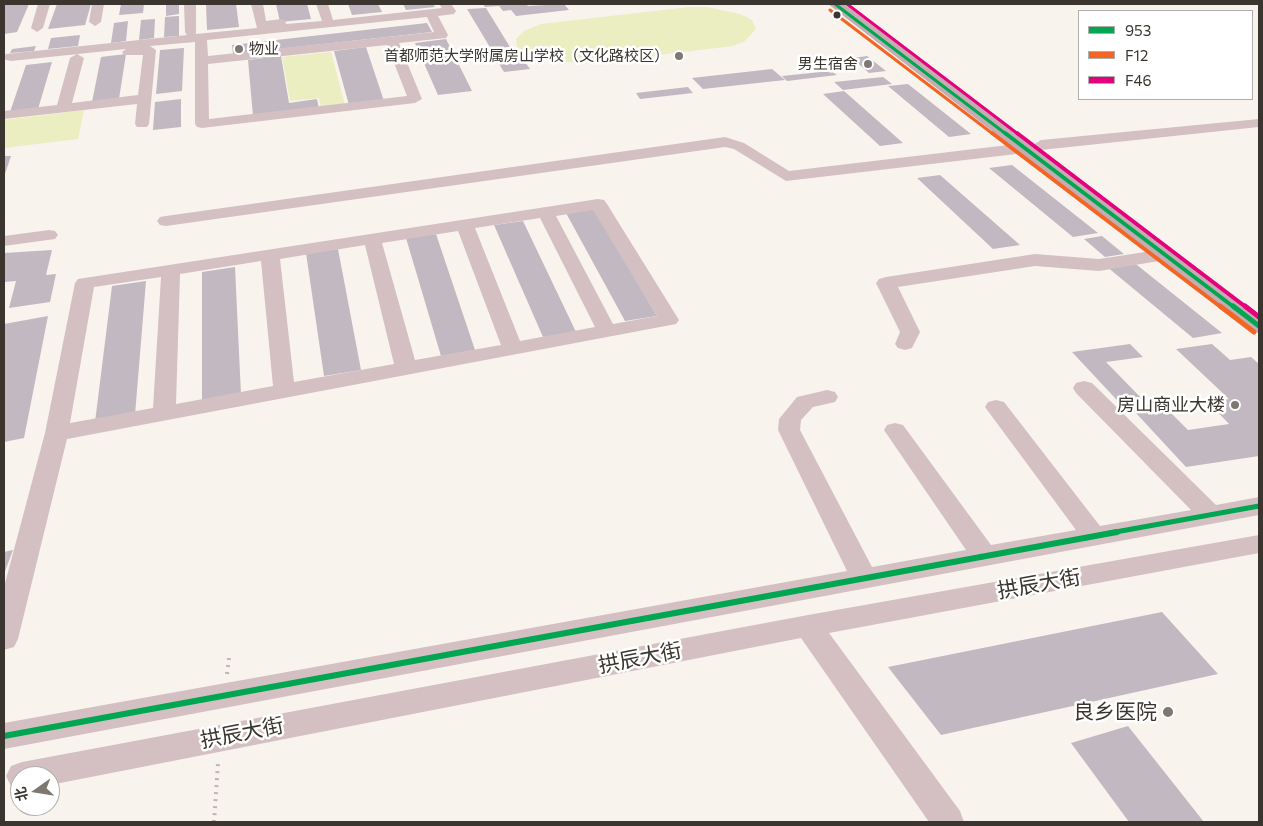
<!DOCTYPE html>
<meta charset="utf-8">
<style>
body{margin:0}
#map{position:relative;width:1263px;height:826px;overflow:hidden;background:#f9f3ed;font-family:Commissioner,"Noto Sans SC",sans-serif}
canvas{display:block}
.frame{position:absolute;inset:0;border:5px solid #3a352f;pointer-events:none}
.legend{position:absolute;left:1078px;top:10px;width:175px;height:90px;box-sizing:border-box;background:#fff;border:1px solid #b0aeac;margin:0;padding:6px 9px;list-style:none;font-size:15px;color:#3a352f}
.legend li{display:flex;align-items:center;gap:10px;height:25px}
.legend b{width:25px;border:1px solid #b0aeac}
.north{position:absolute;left:10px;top:766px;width:50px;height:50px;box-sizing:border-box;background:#fff;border:1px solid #b0aeac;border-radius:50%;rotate:257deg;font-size:14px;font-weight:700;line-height:20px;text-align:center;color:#3a352f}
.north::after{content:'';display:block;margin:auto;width:18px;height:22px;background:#7d7872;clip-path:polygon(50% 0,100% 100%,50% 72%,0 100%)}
</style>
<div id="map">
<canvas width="1263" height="826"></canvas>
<div class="frame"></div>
<ul class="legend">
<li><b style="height:6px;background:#00a651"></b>953</li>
<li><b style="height:6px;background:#f26522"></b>F12</li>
<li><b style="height:6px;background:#e5007d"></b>F46</li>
</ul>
<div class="north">北</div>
</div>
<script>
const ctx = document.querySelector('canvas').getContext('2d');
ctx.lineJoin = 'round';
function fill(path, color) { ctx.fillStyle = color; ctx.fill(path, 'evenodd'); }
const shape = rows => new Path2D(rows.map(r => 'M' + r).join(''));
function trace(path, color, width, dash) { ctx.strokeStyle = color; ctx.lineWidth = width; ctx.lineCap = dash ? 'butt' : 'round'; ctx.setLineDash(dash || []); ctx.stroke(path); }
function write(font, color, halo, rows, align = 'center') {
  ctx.font = font + ' Commissioner,"Noto Sans SC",sans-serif'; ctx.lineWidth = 5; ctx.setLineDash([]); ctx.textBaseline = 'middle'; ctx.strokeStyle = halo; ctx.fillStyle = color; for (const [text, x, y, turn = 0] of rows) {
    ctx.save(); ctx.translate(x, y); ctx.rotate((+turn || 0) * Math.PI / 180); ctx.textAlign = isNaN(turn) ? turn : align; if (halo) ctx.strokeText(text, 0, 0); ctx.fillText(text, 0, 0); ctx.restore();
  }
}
const green = shape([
 [689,7,707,7,740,14,752,20,756,29,745,41,733,46,592,63,548,61,529,55,517,48,516,39,524,31,541,24],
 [331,52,345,105,321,108,319,98,290,101,282,57],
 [84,110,78,139,4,148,4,120]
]);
const building = shape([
 [4,4,29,4,17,32,4,34],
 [57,4,91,4,85,25,48,29],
 [121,4,144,4,143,13,119,15],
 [166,4,179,4,179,14,166,16],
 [206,4,236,4,239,27,207,30],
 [276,4,307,4,311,19,280,22],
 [348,4,378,4,382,12,352,15],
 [403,4,433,4,435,7,406,10],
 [483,4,526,4,528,6,564,4,569,10,516,16,511,10,503,11,499,6,485,7],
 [486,8,510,47,491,49,467,9],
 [179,16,179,36,164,37,165,17],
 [155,19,154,38,139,40,141,20],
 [128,21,126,41,111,43,114,23],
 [427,23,432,32,233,54,232,45],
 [80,35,78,46,48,49,51,38],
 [446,39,472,91,438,95,415,43],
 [36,46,34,51,10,53,12,49],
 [366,47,384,101,349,105,334,51],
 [184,48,182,91,156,94,160,50],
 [517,51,530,69,504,72,493,54],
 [126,54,119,99,92,102,101,57],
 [281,56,289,103,317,99,319,109,253,116,248,60],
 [867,56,886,71,869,73,852,58],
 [52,62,38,109,10,112,26,65],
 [772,69,785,80,703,89,692,78],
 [831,71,837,75,787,81,782,76],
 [883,77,892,84,843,90,834,82],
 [908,84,971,134,949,137,888,86],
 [688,87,693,93,640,99,636,93],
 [844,91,903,143,880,146,823,94],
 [181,99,181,127,153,130,155,102],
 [4,156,11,156,4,177],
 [1012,165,1098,233,1073,237,989,168],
 [940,175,1020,245,993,249,917,178],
 [594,209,657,316,625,321,566,213],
 [523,221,576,332,543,337,494,225],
 [436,234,475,350,441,356,406,238],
 [1102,236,1124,254,1105,257,1084,239],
 [338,249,361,370,324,376,306,253],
 [52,250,46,275,56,274,50,302,9,308,16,281,4,282,4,253],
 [1132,261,1222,333,1193,338,1106,266],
 [235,267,241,395,202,402,202,272],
 [146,281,135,415,95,422,112,286],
 [48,316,24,438,4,442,4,324],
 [1130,344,1143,357,1106,362,1152,409,1166,408,1188,430,1229,424,1208,402,1229,399,1176,349,1212,344,1230,360,1251,357,1259,364,1259,456,1186,467,1135,412,1129,413,1072,352],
 [13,550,4,574,4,552],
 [1162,612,1218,674,941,735,888,667],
 [1128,726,1204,822,1129,822,1071,743]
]);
const path = shape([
 [227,674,229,658],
 [214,822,218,763]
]);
const minor = shape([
 [38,4,50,4,43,28,37,32,31,28,38,4],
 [92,4,104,4,101,22,95,26,89,22,92,4],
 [184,4,196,4,196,34,257,28,251,4,263,4,266,21,281,19,285,20,286,24,322,21,316,4,328,4,333,20,442,8,439,4,451,4,456,11,454,14,438,16,448,35,446,38,399,43,422,99,415,103,202,128,197,127,195,124,195,42,150,46,156,50,149,124,147,127,137,127,135,124,137,104,4,119,4,111,57,105,70,58,77,54,84,58,72,103,138,95,143,55,124,55,122,52,126,49,11,61,6,60,4,57,6,54,187,35,185,32,184,4],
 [427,17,434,32,208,56,207,40,427,17],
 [387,45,407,96,209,119,208,64,387,45],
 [1259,119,1259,127,1041,150,1033,145,1041,140,1259,119],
 [725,137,744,143,789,171,1025,143,1033,148,1025,153,786,181,734,149,725,147,166,226,160,225,157,221,160,217,166,216,725,137],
 [598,199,604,200,607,204,679,320,676,324,67,439,18,639,14,647,4,650,4,587,45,433,75,283,78,279,598,199],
 [593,210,657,316,613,324,556,216,593,210],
 [540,218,595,327,520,341,475,228,540,218],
 [458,231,501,345,415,360,382,243,458,231],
 [365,245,394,364,294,382,280,259,365,245],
 [261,261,273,386,176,404,180,274,261,261],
 [161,277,153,408,70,423,94,287,161,277],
 [49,230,55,231,58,235,55,239,4,246,4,236,49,230],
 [1165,249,1171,251,1174,255,1171,259,1099,271,1035,266,898,287,920,332,912,348,905,350,898,348,895,344,900,332,876,283,879,279,886,277,1035,254,1099,259,1165,249],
 [1084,381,1092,383,1216,505,1259,497,1259,515,4,749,4,723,847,571,778,430,779,419,797,397,827,390,835,392,838,397,835,402,813,407,801,420,800,430,872,567,966,550,884,430,887,425,895,423,903,425,991,545,1076,530,985,407,988,402,996,400,1004,402,1100,526,1191,510,1076,393,1073,388,1076,383,1084,381],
 [1259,535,1259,553,829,633,960,811,964,822,929,822,801,638,50,785,50,776,20,776,20,790,11,786,6,776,11,766,22,762,808,615,1259,535]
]);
const major = shape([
 [828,4,844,4,1259,314,1259,333,1250,331,828,4]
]);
const bus1Far3 = shape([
 [835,4,1006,134]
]);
const bus1Far2 = shape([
 [1005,133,1235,308]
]);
const bus1Far1 = shape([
 [1233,306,1259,326],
 [1110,533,1259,506]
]);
const bus1 = shape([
 [4,736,1117,532]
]);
const bus2Far2 = shape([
 [830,10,993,134]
]);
const bus2Far1 = shape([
 [992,133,1222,308]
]);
const bus2 = shape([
 [1220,306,1254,332]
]);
const bus3Far2 = shape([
 [847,4,1018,134]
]);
const bus3Far1 = shape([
 [1017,133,1247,308]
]);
const bus3 = shape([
 [1245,306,1259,317]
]);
const markers = [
 [837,15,4.5,"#3a352f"],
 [239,49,5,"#7d7872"],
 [679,56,5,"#7d7872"],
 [868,64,5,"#7d7872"],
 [1235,405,5,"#7d7872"],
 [1168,712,6,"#7d7872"]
];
const farPoinames = [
 ["物业",249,49,"left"],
 ["首都师范大学附属房山学校（文化路校区）",669,56],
 ["男生宿舍",858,64]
];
const poiNames = [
 ["房山商业大楼",1225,405]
];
const nearStreetnames = [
 ["拱辰大街",1039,584,-10],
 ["拱辰大街",640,658,-11],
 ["拱辰大街",242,733,-11]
];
const nearPoinames = [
 ["良乡医院",1157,712]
];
fill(green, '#eaeec1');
fill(building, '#c1b8c2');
trace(path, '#c1b4b5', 4, [2, 5]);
fill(minor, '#d4c0c3');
fill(major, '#c5acb2');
trace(bus1Far3, '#00a651', 3);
trace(bus1Far2, '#00a651', 4);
trace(bus1Far1, '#00a651', 5);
trace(bus1, '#00a651', 6);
trace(bus2Far2, '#f26522', 3);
trace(bus2Far1, '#f26522', 4);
trace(bus2, '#f26522', 5);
trace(bus3Far2, '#e5007d', 3);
trace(bus3Far1, '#e5007d', 4);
trace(bus3, '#e5007d', 5);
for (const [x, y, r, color] of markers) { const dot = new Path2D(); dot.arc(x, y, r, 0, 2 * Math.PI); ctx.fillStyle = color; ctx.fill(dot); trace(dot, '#fff', 2); }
write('15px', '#3a352f', '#fff', farPoinames, 'right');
write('18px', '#3a352f', '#fff', poiNames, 'right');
write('21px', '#3a352f', '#fff', nearStreetnames);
write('21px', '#3a352f', '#fff', nearPoinames, 'right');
</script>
